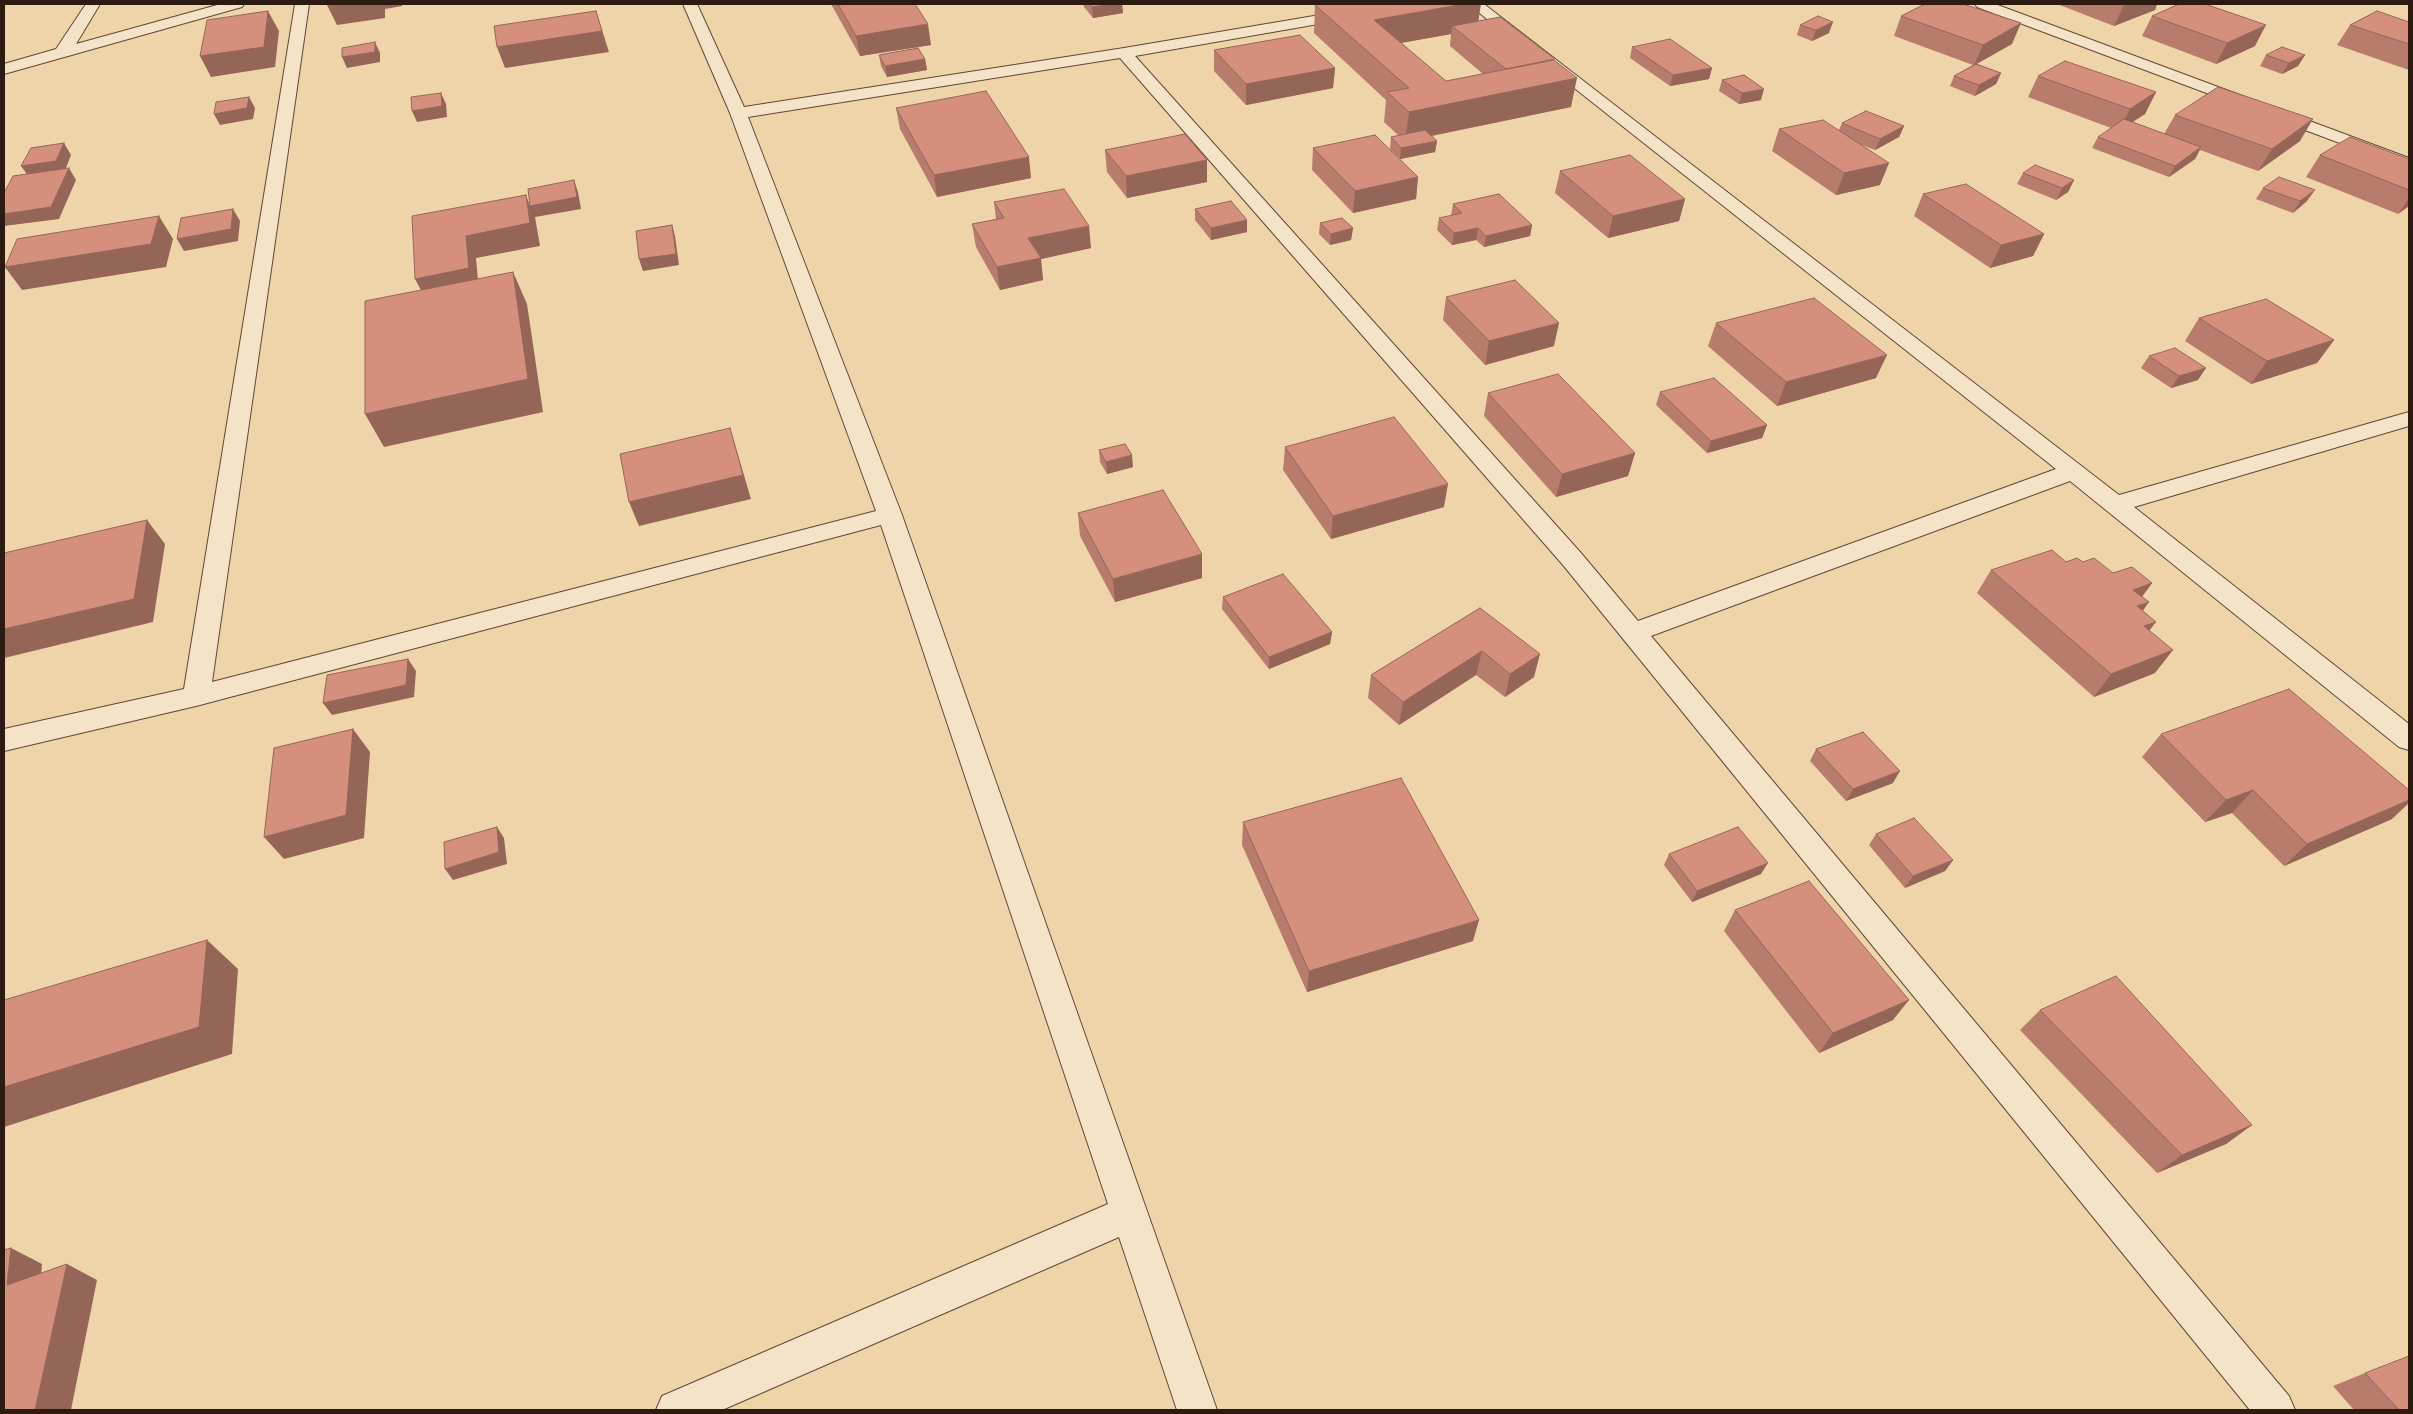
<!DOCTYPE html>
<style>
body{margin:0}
#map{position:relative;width:2413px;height:1414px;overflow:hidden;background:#efd4aa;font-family:"Gentium Book Plus",serif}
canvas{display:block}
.frame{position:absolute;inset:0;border:5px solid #2d1a10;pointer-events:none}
</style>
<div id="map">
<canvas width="2413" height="1414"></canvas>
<div class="frame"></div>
</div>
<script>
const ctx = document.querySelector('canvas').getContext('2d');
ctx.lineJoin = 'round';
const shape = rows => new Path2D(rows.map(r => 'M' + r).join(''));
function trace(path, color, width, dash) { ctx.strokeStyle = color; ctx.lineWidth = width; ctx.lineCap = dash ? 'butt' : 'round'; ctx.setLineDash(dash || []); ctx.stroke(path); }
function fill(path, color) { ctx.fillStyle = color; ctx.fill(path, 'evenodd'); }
const minor = shape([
 [86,4,100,4,76,44,221,4,244,4,242,7,4,74,4,64,56,49,86,4],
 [295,4,309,4,212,682,876,511,730,113,683,4,697,4,744,107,1124,48,1385,4,1417,4,1415,7,1410,8,1135,56,1581,553,1638,621,2056,469,1468,4,1484,4,2119,495,2409,412,2409,426,2134,507,2409,724,2409,750,2399,747,2070,481,1651,636,2289,1396,2295,1410,2250,1410,1563,565,1120,58,748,117,902,515,1217,1410,1177,1410,1119,1237,722,1410,656,1410,662,1396,1108,1204,881,525,196,706,4,751,4,729,184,689,295,4],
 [1975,4,1995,4,2409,158,2409,169,1977,7,1975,4]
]);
const wall = shape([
 [831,4,915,4,931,45,860,56],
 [1083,4,1122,4,1123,13,1093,18,1084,7],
 [2057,4,2157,4,2155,10,2114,26],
 [1315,5,1479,21,1555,61,1571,107,1432,136,1437,141,1435,152,1400,159,1390,149,1391,137,1399,136,1384,122,1386,100,1314,33],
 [1451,34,1450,46,1483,74,1446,81,1401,43],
 [1901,16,2012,44,1977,64,2001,73,1996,84,1975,96,1950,86,1954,76,1973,65,1894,36],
 [2152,16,2255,46,2216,64,2142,36],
 [2409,22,2409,70,2337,45,2350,25],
 [1800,25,1829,33,1812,41,1797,35],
 [1632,47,1712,68,1709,79,1670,86,1630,58],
 [1214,50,1335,68,1333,88,1246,105,1214,71],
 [879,55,925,59,927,70,887,77,881,66],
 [2266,55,2305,55,2298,66,2282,74,2260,66],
 [2038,76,2156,92,2145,114,2132,122,2164,134,2175,115,2300,141,2258,171,2200,150,2195,159,2169,177,2092,148,2098,137,2111,128,2028,97],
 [1722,80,1761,100,1739,104,1719,91],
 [896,108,1031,178,937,197,900,129],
 [1842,123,1904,126,1899,137,1875,150,1859,144,1880,185,1836,195,1772,151,1779,129,1839,130],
 [1313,148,1418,177,1416,199,1353,213,1312,170],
 [1105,150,1207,182,1127,198,1107,172],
 [2320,155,2409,159,2409,206,2398,214,2306,177],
 [1560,171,1685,199,1679,221,1608,238,1555,193],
 [2023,173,2074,180,2068,192,2056,200,2017,184],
 [2263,188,2307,201,2293,213,2256,199],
 [1923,194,2044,234,2033,256,1990,268,1914,216],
 [994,202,1091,248,1041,259,1043,280,1000,290,976,247,972,224,996,219],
 [1453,204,1532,225,1530,236,1484,247,1476,240,1452,245,1437,230,1439,218,1451,216],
 [1195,209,1247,220,1247,232,1211,240,1195,220],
 [1320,223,1353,228,1351,240,1330,245,1319,234],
 [1446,297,1554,346,1485,365,1443,320],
 [2199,318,2334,340,2317,363,2251,384,2185,341],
 [1716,323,1876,378,1777,406,1708,346],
 [2149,356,2198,380,2171,388,2141,368],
 [1660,392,1767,425,1762,438,1707,453,1656,405],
 [1488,393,1635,453,1628,476,1556,497,1484,416],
 [1285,447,1444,507,1331,539,1283,470],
 [1099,450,1133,467,1107,474,1100,462],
 [1078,513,1202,578,1115,602,1080,536],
 [2066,562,2083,562,2113,573,2152,583,2142,597,2143,611,2150,630,2155,673,2094,697,1977,593,1991,570],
 [1223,597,1332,632,1330,644,1269,669,1222,609],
 [1480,608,1534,677,1505,697,1476,675,1399,725,1368,698,1371,675],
 [2161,734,2392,819,2284,866,2232,813,2205,822,2142,757],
 [1816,749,1893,783,1846,801,1810,761],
 [1243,822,1473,941,1307,992,1242,845],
 [1876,834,1953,860,1945,871,1905,888,1869,845],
 [1669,854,1761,874,1692,902,1664,865],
 [1735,910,1893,1020,1819,1053,1724,931],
 [2040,1010,2252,1125,2226,1144,2157,1173,2020,1030],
 [2365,1373,2409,1410,2354,1410,2333,1386]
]);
const shadedWall = shape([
 [334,4,402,4,402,6,385,9,385,18,337,25,327,5],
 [1114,4,1122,4,1123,13,1093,18,1092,7],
 [1464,4,1481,4,1477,29,1452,26,1451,34,1372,48,1374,20],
 [2128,4,2157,4,2155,10,2114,26,2124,5],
 [268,11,279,31,275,67,211,77,200,56],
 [596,11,609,52,505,68,497,47],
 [1833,22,1829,33,1812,41,1816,30],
 [2021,23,2012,44,1974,65,1983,45],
 [928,24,931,45,860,56,856,36],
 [2266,25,2255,46,2216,64,2227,43],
 [375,42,380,53,380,62,347,68,342,57],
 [2305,55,2298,66,2282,74,2289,63],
 [925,59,927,70,887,77,885,66],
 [1335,68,1333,88,1246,105,1246,84],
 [1712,68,1709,79,1670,86,1673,75],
 [2001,73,1996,84,1975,96,1979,85],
 [1577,78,1571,107,1405,141,1409,112],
 [1764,89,1761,100,1739,104,1742,93],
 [2156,92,2145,114,2119,131,2130,109],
 [441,93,446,104,447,117,417,122,412,111],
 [249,97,255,108,253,119,220,125,214,114],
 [2313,119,2300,141,2258,171,2272,149],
 [1904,126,1899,137,1875,150,1880,139],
 [1437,141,1435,152,1400,159,1401,148],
 [64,143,71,155,64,173,29,177,21,166],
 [2201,147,2195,159,2169,177,2175,166],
 [1029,157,1031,178,937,197,934,175],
 [1207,160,1207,182,1127,198,1126,176],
 [1889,163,1880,185,1836,195,1844,173],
 [69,168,76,180,59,219,4,226,4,214],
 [1418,177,1416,199,1353,213,1355,191],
 [574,180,578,192,581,209,535,217,540,246,476,258,479,291,427,301,415,279,466,236,526,195,530,206],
 [2074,180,2068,192,2056,200,2062,188],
 [2315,190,2307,201,2293,213,2300,201],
 [2409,198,2409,206,2398,214],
 [1685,199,1679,221,1608,238,1613,216],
 [233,209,240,221,238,241,184,251,177,239],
 [159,216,173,239,166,267,22,290,5,267],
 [1247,220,1247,232,1211,240,1211,228],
 [672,225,675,236,679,265,643,271,639,259],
 [1532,225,1530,236,1484,247,1486,236],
 [1089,226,1091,248,1041,259,1043,280,1000,290,997,267,1028,238],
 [1353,228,1351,240,1330,245,1331,234],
 [1478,228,1476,240,1452,245,1454,233],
 [2044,234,2033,256,1990,268,2001,245],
 [513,272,527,304,543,412,384,447,365,414],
 [1559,323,1554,346,1485,365,1489,341],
 [2334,340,2317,363,2251,384,2267,361],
 [1887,355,1876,378,1777,406,1786,382],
 [2206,368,2198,380,2171,388,2179,376],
 [1767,425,1762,438,1707,453,1711,441],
 [730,428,751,499,639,526,629,502],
 [1635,453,1628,476,1556,497,1562,474],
 [1132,455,1133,467,1107,474,1106,462],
 [1448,484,1444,507,1331,539,1333,516],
 [147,520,165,544,153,622,4,658,4,629],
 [1202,554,1202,578,1115,602,1113,579],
 [2152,583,2135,606,2133,590],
 [2149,602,2132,626,2137,606],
 [2156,622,2138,645,2144,626],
 [1332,632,1330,644,1269,669,1269,657],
 [2173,650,2155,673,2094,697,2111,674],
 [1482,651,1476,675,1399,725,1403,702],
 [1540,654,1534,677,1505,697,1510,674],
 [408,659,416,671,414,697,332,715,323,703],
 [353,729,370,752,364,838,284,859,264,837],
 [1900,771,1893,783,1846,801,1853,789],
 [2253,790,2232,813,2205,822,2226,800],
 [2409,800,2409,803,2392,819,2284,866,2307,844],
 [497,827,504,838,507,864,453,880,445,869],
 [1953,860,1945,871,1905,888,1913,876],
 [1768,863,1761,874,1692,902,1697,891],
 [1479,920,1473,941,1307,992,1309,971],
 [207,940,238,969,232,1054,4,1127,4,1087],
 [1909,1000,1893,1020,1819,1053,1833,1033],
 [2252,1125,2226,1144,2157,1173,2182,1155],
 [11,1248,42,1264,39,1301,7,1285],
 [67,1264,97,1280,71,1410,35,1410]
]);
const building = shape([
 [838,4,915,4,928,24,856,36,838,4],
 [1089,4,1114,4,1092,7,1089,4],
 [1323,4,1464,4,1374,20,1446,81,1554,60,1577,78,1409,112,1387,92,1409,88,1315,5,1323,4],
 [1925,4,1963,4,2021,23,1983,45,1901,16,1925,4],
 [2179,4,2205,4,2266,25,2227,43,2152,16,2179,4],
 [268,11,264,47,200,56,207,20,268,11],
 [596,11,602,31,497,47,494,26,596,11],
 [2377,11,2409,22,2409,44,2350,25,2377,11],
 [1818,16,1833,22,1816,30,1800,25,1818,16],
 [1500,17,1555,59,1506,69,1452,26,1500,17],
 [1300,35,1335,68,1246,84,1214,50,1300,35],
 [1670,39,1712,68,1673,75,1632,47,1670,39],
 [375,42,375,52,342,57,342,48,375,42],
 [2282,47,2305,55,2289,63,2266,55,2282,47],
 [918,48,925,59,885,66,879,55,918,48],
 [2065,61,2156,92,2130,109,2038,76,2065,61],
 [1976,64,2001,73,1979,85,1954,76,1976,64],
 [1744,75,1764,89,1742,93,1722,80,1744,75],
 [2218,87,2313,119,2272,149,2175,115,2218,87],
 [986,91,1029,157,934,175,896,108,986,91],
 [441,93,442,106,412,111,411,97,441,93],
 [249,97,247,108,214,114,216,102,249,97],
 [1866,111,1904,126,1880,139,1842,123,1866,111],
 [2124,119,2201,147,2175,166,2098,137,2124,119],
 [1823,120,1889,163,1844,173,1779,129,1823,120],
 [1425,130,1437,141,1401,148,1391,137,1425,130],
 [1185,134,1207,160,1126,176,1105,150,1185,134],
 [1375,135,1418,177,1355,191,1313,148,1375,135],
 [2350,137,2409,159,2409,190,2320,155,2350,137],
 [64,143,56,161,21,166,31,148,64,143],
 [1630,155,1685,199,1613,216,1560,171,1630,155],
 [2035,165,2074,180,2062,188,2023,173,2035,165],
 [69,168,51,207,4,214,4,193,13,176,69,168],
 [2279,177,2315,190,2300,201,2263,188,2279,177],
 [574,180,577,197,530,206,528,189,574,180],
 [1966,184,2044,234,2001,245,1923,194,1966,184],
 [1064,189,1089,226,1028,238,1041,258,997,267,972,224,1004,218,994,202,1064,189],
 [1499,194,1532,225,1486,236,1478,228,1454,233,1439,218,1462,213,1453,204,1499,194],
 [526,195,530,223,466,236,469,268,415,279,412,216,526,195],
 [1231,201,1247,220,1211,228,1195,209,1231,201],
 [233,209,231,229,177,239,181,218,233,209],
 [159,216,151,244,5,267,17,239,159,216],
 [1342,218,1353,228,1331,234,1320,223,1342,218],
 [672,225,676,254,639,259,636,231,672,225],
 [513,272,528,379,365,414,365,301,513,272],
 [1515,280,1559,323,1489,341,1446,297,1515,280],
 [1814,298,1887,355,1786,382,1716,323,1814,298],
 [2266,299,2334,340,2267,361,2199,318,2266,299],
 [2175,348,2206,368,2179,376,2149,356,2175,348],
 [1558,374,1635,453,1562,474,1488,393,1558,374],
 [1714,378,1767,425,1711,441,1660,392,1714,378],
 [1394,417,1448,484,1333,516,1285,447,1394,417],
 [730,428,743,475,629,502,620,454,730,428],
 [1125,444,1132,455,1106,462,1099,450,1125,444],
 [1163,490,1202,554,1113,579,1078,513,1163,490],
 [147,520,134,599,4,629,4,553,147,520],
 [2052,550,2066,562,2077,558,2083,562,2094,558,2113,573,2132,567,2152,583,2133,590,2149,602,2137,606,2156,622,2144,626,2173,650,2111,674,1991,570,2052,550],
 [1283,574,1332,632,1269,657,1223,597,1283,574],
 [1480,608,1540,654,1510,674,1482,651,1403,702,1371,675,1480,608],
 [408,659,406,685,323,703,327,675,408,659],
 [2289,689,2409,790,2409,800,2307,844,2253,790,2226,800,2161,734,2289,689],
 [353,729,346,815,264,837,274,748,353,729],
 [1863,732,1900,771,1853,789,1816,749,1863,732],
 [1401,778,1479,920,1309,971,1243,822,1401,778],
 [1914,818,1953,860,1913,876,1876,834,1914,818],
 [497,827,499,852,445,869,444,842,497,827],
 [1738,827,1768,863,1697,891,1669,854,1738,827],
 [1809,881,1909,1000,1833,1033,1735,910,1809,881],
 [207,940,199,1027,4,1087,4,1000,207,940],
 [2116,976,2252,1125,2182,1155,2040,1010,2116,976],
 [11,1248,7,1285,67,1264,35,1410,4,1410,4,1250,11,1248],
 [2409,1356,2409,1410,2399,1410,2365,1373,2409,1356]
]);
trace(minor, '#5e4836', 2);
fill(minor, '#f5e3c8');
fill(wall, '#b77c6c');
fill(shadedWall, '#956558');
fill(building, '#d5907d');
trace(building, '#956558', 1);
</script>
